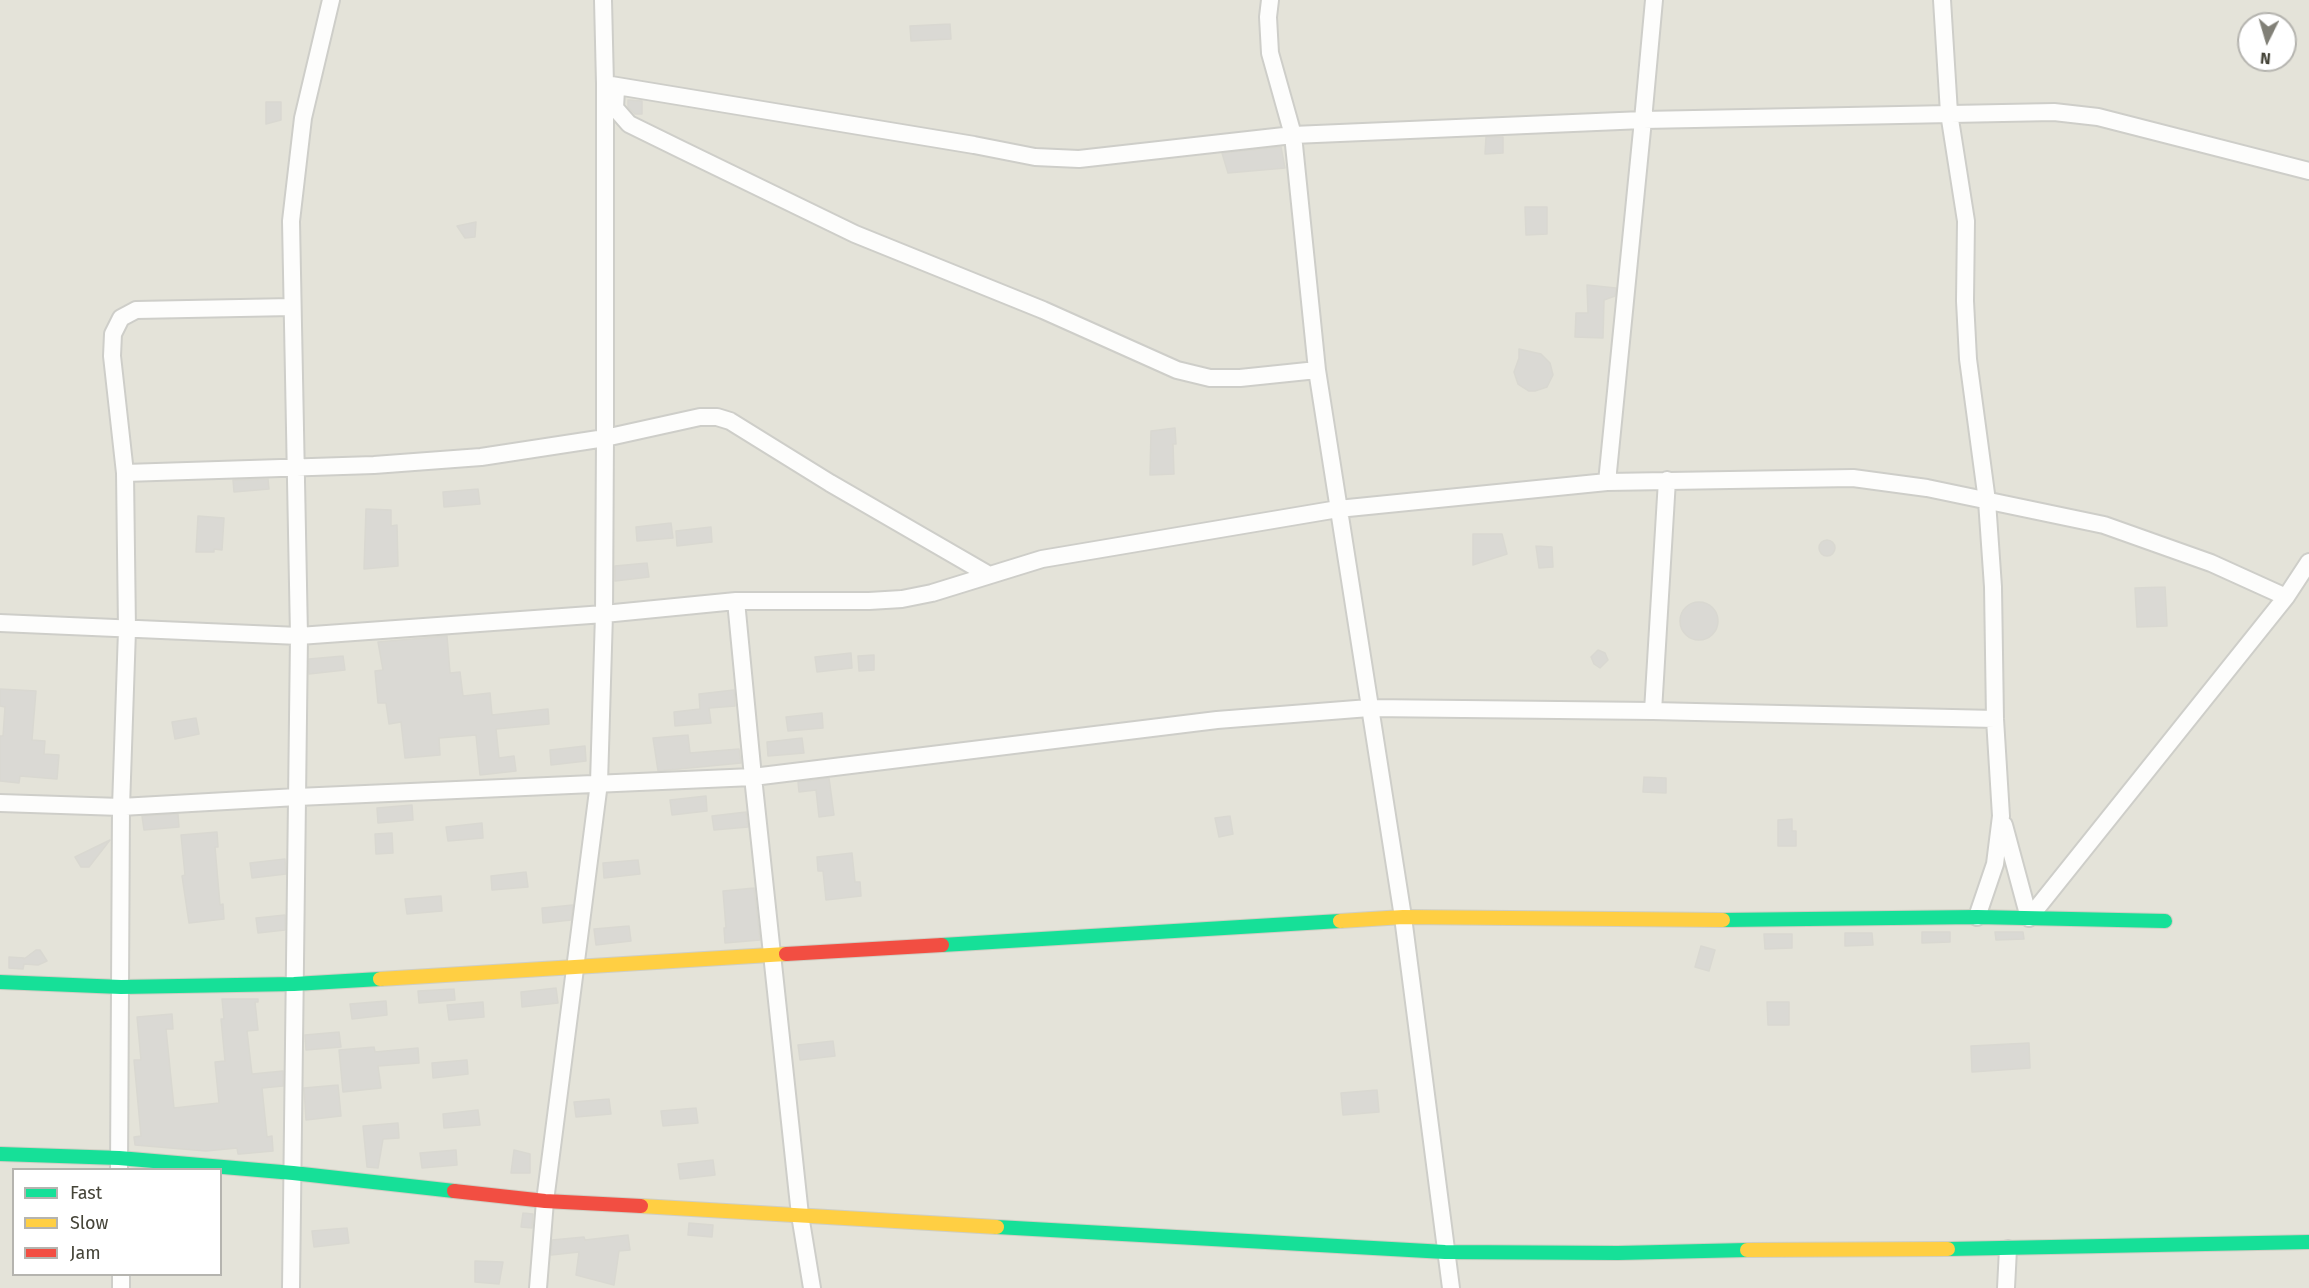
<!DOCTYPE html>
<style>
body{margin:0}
#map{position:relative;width:2309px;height:1288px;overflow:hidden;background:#f1f0eb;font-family:"Fira Sans",sans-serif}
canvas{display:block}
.legend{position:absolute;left:12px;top:1168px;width:210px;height:108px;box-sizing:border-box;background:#fff;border:2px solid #b5b4af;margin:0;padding:8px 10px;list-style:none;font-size:18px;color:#454438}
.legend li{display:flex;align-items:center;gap:12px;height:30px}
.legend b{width:30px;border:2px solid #b5b4af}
.north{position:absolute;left:2237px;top:12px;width:60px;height:60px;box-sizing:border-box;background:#fff;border:2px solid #b5b4af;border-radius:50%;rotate:185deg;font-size:16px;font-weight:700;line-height:24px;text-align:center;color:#454438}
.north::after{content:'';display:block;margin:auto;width:21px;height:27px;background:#818077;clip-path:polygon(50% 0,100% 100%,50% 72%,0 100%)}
</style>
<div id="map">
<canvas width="2309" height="1288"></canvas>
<ul class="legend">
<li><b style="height:8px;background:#16e098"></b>Fast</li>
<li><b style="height:8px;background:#ffcf43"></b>Slow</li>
<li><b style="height:8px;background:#f24e42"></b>Jam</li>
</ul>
<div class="north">N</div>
</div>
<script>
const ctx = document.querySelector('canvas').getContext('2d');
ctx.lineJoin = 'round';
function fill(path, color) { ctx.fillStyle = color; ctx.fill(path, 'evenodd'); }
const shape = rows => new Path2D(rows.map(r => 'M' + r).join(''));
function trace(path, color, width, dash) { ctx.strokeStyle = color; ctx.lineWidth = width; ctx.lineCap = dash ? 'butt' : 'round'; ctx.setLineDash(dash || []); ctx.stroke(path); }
const residential = shape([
 [0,0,2309,0,2309,1288,0,1288],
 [2249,24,2285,24,2285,60,2249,60],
 [14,1170,220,1170,220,1274,14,1274]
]);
const building = shape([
 [950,24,951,39,911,41,910,26,950,24],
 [628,100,642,101,642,114,635,114,628,107,628,100],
 [266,102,281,102,281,120,266,124,266,102],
 [1486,137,1503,137,1503,153,1485,154,1486,137],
 [1281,147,1285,168,1228,173,1222,153,1281,147],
 [1525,207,1547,207,1547,234,1526,235,1525,207],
 [476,222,475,237,465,238,457,226,476,222],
 [1587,285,1616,288,1615,296,1604,300,1603,338,1575,337,1576,313,1588,313,1587,285],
 [1519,349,1541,354,1550,363,1553,375,1547,387,1535,391,1529,391,1518,384,1514,372,1519,358,1519,349],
 [1175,428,1176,444,1173,444,1174,474,1150,475,1151,431,1175,428],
 [268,479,269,489,234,492,233,480,268,479],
 [478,489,480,504,444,507,443,492,478,489],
 [366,509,391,510,391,526,397,525,398,566,364,569,366,509],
 [198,516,224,518,222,550,214,549,214,552,196,552,198,516],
 [671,523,673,538,637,541,636,527,671,523],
 [711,527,712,542,677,546,676,531,711,527],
 [1473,534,1502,534,1507,554,1473,565,1473,534],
 '1819 548a8 8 0 1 1 16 0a8 8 0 1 1-16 0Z',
 [1536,546,1552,547,1553,567,1539,568,1536,546],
 [647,563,649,577,615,581,615,566,647,563],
 [2165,587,2167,626,2137,627,2135,588,2165,587],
 '1680 621a19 19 0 1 1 38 0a19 19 0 1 1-38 0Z',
 [447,636,450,673,460,672,463,696,490,693,492,715,548,709,549,724,496,729,499,758,514,756,516,771,480,775,476,735,439,738,440,755,405,758,401,722,389,724,386,703,378,703,375,671,383,670,378,642,447,636],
 [1598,650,1605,653,1608,660,1600,668,1594,664,1591,657,1598,650],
 [851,653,852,668,817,672,815,657,851,653],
 [874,655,874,670,859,671,858,656,874,655],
 [343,656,345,670,309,674,309,659,343,656],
 [0,689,36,691,32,740,45,741,44,754,59,755,57,779,20,776,19,783,0,781,0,736,3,736,5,707,0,706,0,689],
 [734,690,735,706,709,708,711,723,675,726,674,712,700,709,699,694,734,690],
 [822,713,823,728,788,731,786,717,822,713],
 [196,718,199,734,175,739,172,722,196,718],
 [688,735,690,753,739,749,741,763,658,771,653,738,688,735],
 [802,738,804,753,768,756,767,742,802,738],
 [585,746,586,761,551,765,550,750,585,746],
 [1644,777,1666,778,1666,793,1643,792,1644,777],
 [829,778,834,815,819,817,816,790,799,792,798,782,829,778],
 [706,796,707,811,672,815,670,800,706,796],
 [412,805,413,820,378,823,377,808,412,805],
 [746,812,748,827,714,830,712,816,746,812],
 [178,814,179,827,144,830,142,816,178,814],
 [1230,816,1233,834,1219,837,1215,818,1230,816],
 [1792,819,1792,831,1796,831,1796,846,1778,846,1778,820,1792,819],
 [482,823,483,838,448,841,446,827,482,823],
 [217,832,218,847,215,847,220,905,223,904,224,919,189,923,182,876,185,875,181,835,217,832],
 [392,833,393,853,376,854,375,834,392,833],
 [110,840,89,867,81,867,75,857,110,840],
 [852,853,855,882,860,882,861,896,826,900,823,871,818,871,817,857,852,853],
 [285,859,286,874,252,878,250,863,285,859],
 [638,860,640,874,604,878,603,863,638,860],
 [526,872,528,887,492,890,491,876,526,872],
 [754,888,760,940,725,943,724,928,726,928,723,891,754,888],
 [441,896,442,911,407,914,405,899,441,896],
 [573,905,571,920,543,923,542,908,573,905],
 [285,915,285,930,258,933,256,918,285,915],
 [629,926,631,941,596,945,594,929,629,926],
 [1922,932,1950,932,1950,942,1922,943,1922,932],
 [1995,932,2023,932,2024,939,1996,940,1995,932],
 [1845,933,1872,933,1873,945,1845,946,1845,933],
 [1764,934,1792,934,1792,948,1765,949,1764,934],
 [1701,946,1715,950,1709,971,1695,967,1701,946],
 [36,950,40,950,47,961,38,965,24,964,23,969,9,968,9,957,24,958,24,959,36,950],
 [556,988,558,1003,522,1007,521,992,556,988],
 [454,989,455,1000,419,1003,418,991,454,989],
 [222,999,258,999,258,1002,255,1002,258,1030,247,1031,252,1074,283,1071,283,1086,262,1088,267,1137,272,1136,273,1151,240,1154,238,1154,237,1148,206,1151,135,1145,134,1137,141,1136,134,1060,141,1060,137,1017,172,1014,173,1029,166,1029,174,1108,219,1103,215,1062,225,1061,221,1019,224,1019,222,999],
 [386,1001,387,1015,352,1019,350,1004,386,1001],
 [483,1002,484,1017,449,1020,447,1005,483,1002],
 [1767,1002,1789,1002,1789,1025,1768,1025,1767,1002],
 [339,1032,341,1047,306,1050,305,1035,339,1032],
 [833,1041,835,1056,800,1060,798,1045,833,1041],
 [2029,1043,2030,1068,1972,1072,1971,1046,2029,1043],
 [374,1047,375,1052,418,1048,419,1063,378,1066,381,1088,343,1092,339,1050,374,1047],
 [467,1060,468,1074,433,1078,432,1063,467,1060],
 [338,1085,341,1116,306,1120,304,1088,338,1085],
 [1377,1090,1379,1112,1343,1115,1341,1093,1377,1090],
 [609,1099,611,1114,576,1117,574,1102,609,1099],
 [696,1108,698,1123,663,1126,661,1111,696,1108],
 [478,1110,480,1125,444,1128,443,1114,478,1110],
 [398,1123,399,1138,383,1139,378,1168,367,1167,363,1126,398,1123],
 [456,1150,457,1165,422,1168,420,1153,456,1150],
 [514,1150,530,1154,530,1173,511,1173,514,1150],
 [713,1160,715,1175,680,1179,678,1164,713,1160],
 [523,1213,533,1214,532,1228,521,1227,523,1213],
 [689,1223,713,1225,712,1237,688,1235,689,1223],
 [347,1228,349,1243,314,1247,312,1231,347,1228],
 [628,1235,630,1250,619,1251,614,1285,576,1275,579,1252,551,1255,552,1240,584,1237,585,1240,628,1235],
 [475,1261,503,1262,499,1284,475,1282,475,1261]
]);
const street = shape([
 [1270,0,1268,17,1270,53,1293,135,1317,370,1403,917,1451,1288],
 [1654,0,1643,120,2054,112,2098,117,2309,171],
 [1942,0,1949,113,1966,221,1965,301,1968,359,1987,501,1993,587,1995,719,2001,816,1995,864,1977,917],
 [605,84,974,145,1035,157,1079,159,1293,135,1643,120,1607,482],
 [616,89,615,108,629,124,682,150,855,234,1043,310,1177,370,1210,378,1240,378,1317,370],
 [125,473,374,465,481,457,605,438,700,417,717,417,730,421,830,483,989,575],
 [736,601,869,601,902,599,932,593,1042,559,1338,509,1607,482,1853,478,1927,488,2104,525,2211,563,2286,597],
 [0,623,299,636,604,614,736,601,753,777,800,1215,812,1288],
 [1653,711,1667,480],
 [0,803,121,807,297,797,753,777,1217,720,1369,708,1653,711,1995,719],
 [2004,825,2029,918],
 [2029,918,2286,597,2309,562],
 [119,1169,121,807,127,630,125,473,112,356,113,334,121,318,136,310,292,307],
 [121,1274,121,1288],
 [291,1288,299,636,291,221,303,118,331,0],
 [538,1288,545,1201,599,783,604,614,605,438,605,84,603,0],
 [2006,1288,2008,1249]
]);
const fast = shape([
 [1723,920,1977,917,2165,921],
 [942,945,1340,921],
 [0,982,121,987,294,984,380,979],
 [0,1154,119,1158,293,1173,454,1191],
 [997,1227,1445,1252,1618,1253,1747,1250],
 [1948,1249,2309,1242]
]);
const slow = shape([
 [1340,921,1403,917,1723,920],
 [380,979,786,954],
 [641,1206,997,1227],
 [1747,1250,1948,1249]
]);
const jam = shape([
 [786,954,942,945],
 [454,1191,545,1201,641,1206]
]);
fill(residential, '#e4e3d9');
fill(building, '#dad9d4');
trace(building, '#d9d8d1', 1.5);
trace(street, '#cecec9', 20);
trace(fast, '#cfcec3', 16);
trace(slow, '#cfcec3', 16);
trace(jam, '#cfcec3', 16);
trace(street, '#fdfdfc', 16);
trace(fast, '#16e098', 14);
trace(slow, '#ffcf43', 14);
trace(jam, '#f24e42', 14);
</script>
